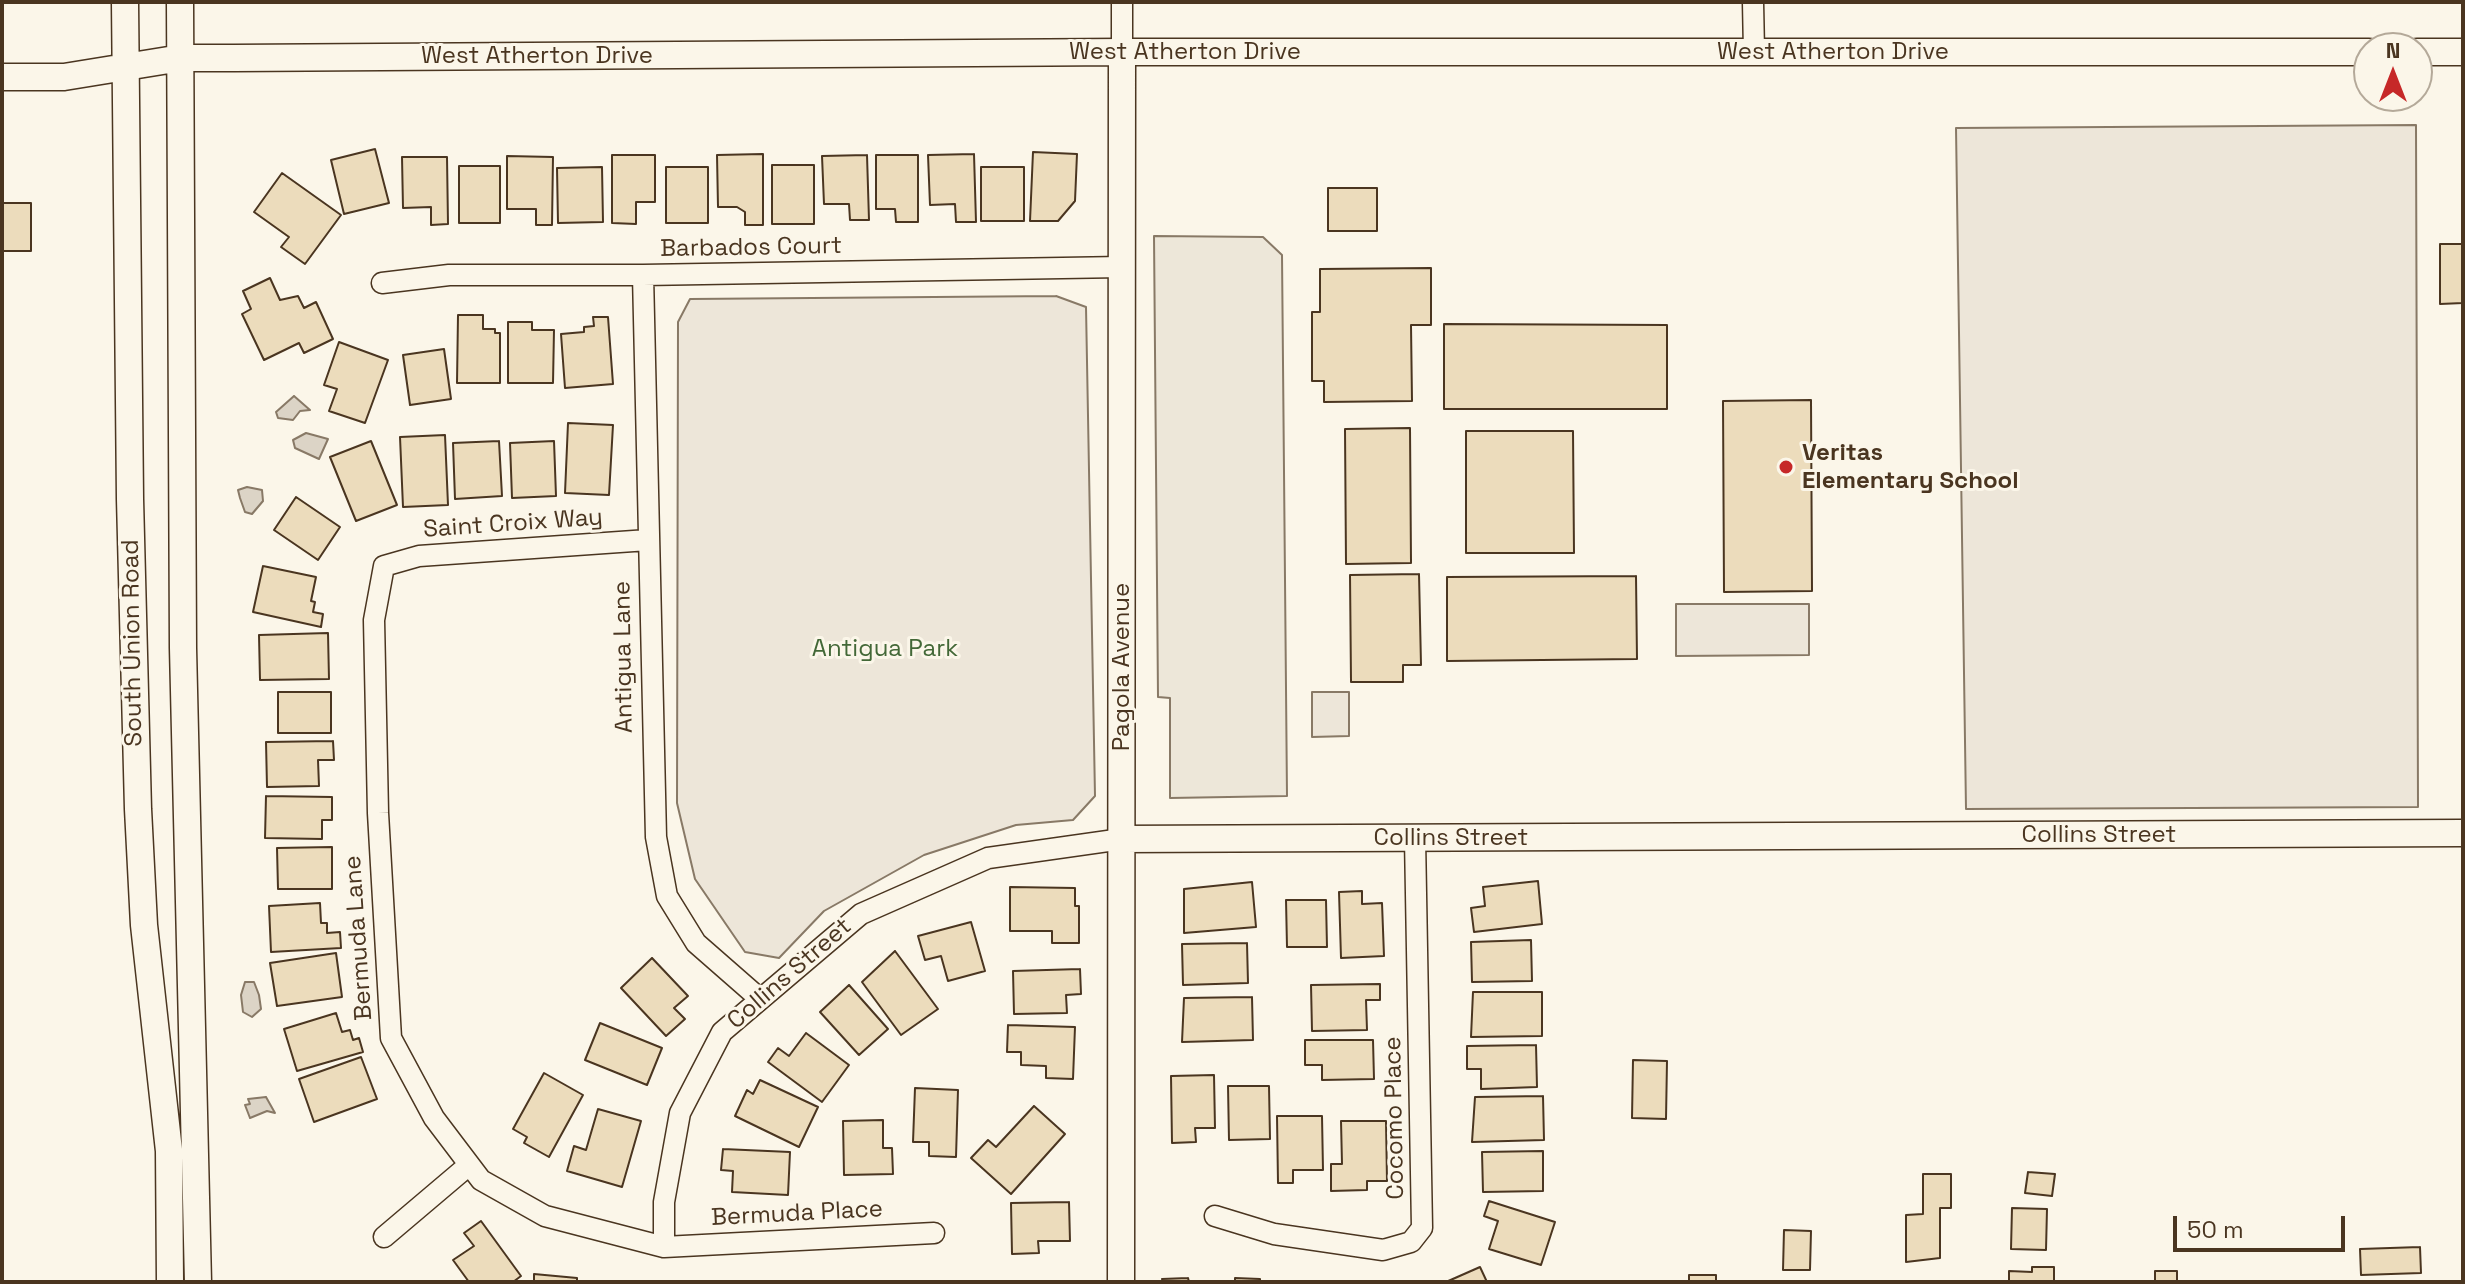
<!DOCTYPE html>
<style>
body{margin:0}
#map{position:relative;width:2465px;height:1284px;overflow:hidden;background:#fbf6e9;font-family:"Space Grotesk",sans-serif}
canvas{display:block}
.frame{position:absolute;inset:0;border:4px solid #4a3520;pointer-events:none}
.north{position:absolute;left:2353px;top:32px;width:80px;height:80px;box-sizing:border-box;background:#fbf6e9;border:2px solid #b4a999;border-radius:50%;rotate:0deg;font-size:22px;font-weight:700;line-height:32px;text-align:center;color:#4a3520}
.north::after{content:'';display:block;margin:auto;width:28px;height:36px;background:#c62828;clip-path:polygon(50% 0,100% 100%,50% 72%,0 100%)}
.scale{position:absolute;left:2173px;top:1216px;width:172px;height:36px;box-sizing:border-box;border:4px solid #4a3520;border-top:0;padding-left:10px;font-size:24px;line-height:28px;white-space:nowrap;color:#4a3520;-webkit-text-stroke:6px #fbf6e9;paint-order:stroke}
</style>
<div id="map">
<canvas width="2465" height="1284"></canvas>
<div class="frame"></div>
<div class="north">N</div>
<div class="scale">50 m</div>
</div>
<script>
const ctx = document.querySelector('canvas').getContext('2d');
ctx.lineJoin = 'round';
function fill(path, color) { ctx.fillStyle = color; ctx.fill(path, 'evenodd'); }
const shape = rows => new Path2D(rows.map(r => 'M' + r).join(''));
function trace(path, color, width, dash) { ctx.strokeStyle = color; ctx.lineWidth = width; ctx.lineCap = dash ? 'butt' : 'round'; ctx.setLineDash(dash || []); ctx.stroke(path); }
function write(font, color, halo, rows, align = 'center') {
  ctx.font = font + ' "Space Grotesk",sans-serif'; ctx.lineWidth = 6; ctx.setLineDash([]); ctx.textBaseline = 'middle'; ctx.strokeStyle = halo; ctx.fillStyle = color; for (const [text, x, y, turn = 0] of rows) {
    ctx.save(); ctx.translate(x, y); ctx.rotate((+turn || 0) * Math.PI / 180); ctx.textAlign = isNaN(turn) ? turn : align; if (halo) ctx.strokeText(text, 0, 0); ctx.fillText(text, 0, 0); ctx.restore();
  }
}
const green = shape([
 [2416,125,2418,807,1966,809,1956,128,2416,125],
 [1056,296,1086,307,1095,796,1073,820,1016,825,924,855,824,911,779,958,745,952,695,879,677,803,678,322,690,299,1056,296],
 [1676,604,1809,604,1809,655,1676,656,1676,604],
 [1312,692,1349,692,1349,736,1312,737,1312,692]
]);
const parking = shape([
 [1154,236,1263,237,1282,255,1287,796,1170,798,1170,698,1158,697,1154,236]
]);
const water = shape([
 [294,396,310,410,300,411,293,420,278,418,276,412,294,396],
 [306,433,328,439,319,459,295,448,293,440,306,433],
 [247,487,262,490,263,501,252,514,245,512,240,498,238,490,247,487],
 [245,982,254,982,259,995,261,1009,252,1017,243,1012,241,995,245,982],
 [266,1097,275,1113,267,1111,250,1118,245,1105,250,1104,248,1099,266,1097]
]);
const building = shape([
 [375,149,389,203,344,214,331,160,375,149],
 [1033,152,1077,154,1075,201,1058,221,1030,221,1033,152],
 [763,154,763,225,745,225,745,212,737,207,718,207,717,155,763,154],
 [974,154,976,222,956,222,955,204,930,205,928,155,974,154],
 [612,155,655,155,655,202,636,202,636,224,612,223,612,155],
 [867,155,869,220,850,220,849,204,824,204,822,156,867,155],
 [876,155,918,155,918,222,896,222,895,209,876,209,876,155],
 [507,156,553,157,552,225,536,225,536,209,507,209,507,156],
 [402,157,447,157,448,224,431,225,431,207,403,208,402,157],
 [772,165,814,165,814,224,772,224,772,165],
 [459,166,500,166,500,223,459,223,459,166],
 [602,167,603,222,558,223,557,168,602,167],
 [666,167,708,167,708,223,666,223,666,167],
 [981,167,1024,167,1024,221,981,221,981,167],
 [282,173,341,215,305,264,281,247,289,237,254,212,282,173],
 [1328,188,1377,188,1377,231,1328,231,1328,188],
 [2,203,31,203,31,251,2,251,2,203],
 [2440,244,2463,244,2463,303,2440,304,2440,244],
 [1431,268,1431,325,1411,325,1412,401,1324,402,1324,381,1312,381,1312,312,1320,312,1320,269,1431,268],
 [270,278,280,300,298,296,304,308,316,302,333,339,304,353,299,343,264,360,242,314,251,309,243,291,270,278],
 [458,315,483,315,483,329,495,329,495,333,500,333,500,383,457,383,458,315],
 [593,317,608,317,613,384,565,388,561,334,584,332,584,327,594,326,593,317],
 [508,322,532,322,532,330,554,330,553,383,508,383,508,322],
 [1444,324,1667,325,1667,409,1444,409,1444,324],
 [339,342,388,360,365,423,329,411,337,389,324,385,339,342],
 [444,349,451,399,410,405,403,355,444,349],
 [1811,400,1812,591,1724,592,1723,401,1811,400],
 [568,423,613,425,609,495,565,493,568,423],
 [1410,428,1411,563,1346,564,1345,429,1410,428],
 [1466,431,1573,431,1574,553,1466,553,1466,431],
 [445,435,448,505,403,507,400,437,445,435],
 [371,441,397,505,356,521,330,457,371,441],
 [499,441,502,496,455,499,453,443,499,441],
 [554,441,556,496,512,498,510,443,554,441],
 [296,497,340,527,318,560,274,530,296,497],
 [263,566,316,577,311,601,315,602,313,612,323,614,321,627,253,612,263,566],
 [1419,574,1421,665,1403,665,1403,682,1351,682,1350,575,1419,574],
 [1636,576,1637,659,1447,661,1447,577,1636,576],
 [328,633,329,679,260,680,259,635,328,633],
 [278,692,331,692,331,733,278,733,278,692],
 [333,741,334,760,318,760,319,786,267,787,266,742,333,741],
 [266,796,332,797,332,820,322,820,322,839,265,838,266,796],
 [332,847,332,889,278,889,277,848,332,847],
 [1538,881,1542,924,1474,932,1471,908,1485,906,1483,887,1538,881],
 [1252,882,1256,927,1184,933,1184,889,1252,882],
 [1010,887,1075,888,1075,906,1079,906,1079,943,1052,943,1052,931,1010,931,1010,887],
 [1362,891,1362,904,1382,903,1384,956,1341,958,1339,892,1362,891],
 [1286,900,1326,900,1327,947,1287,947,1286,900],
 [320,903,321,923,327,923,327,933,340,932,341,948,271,952,269,906,320,903],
 [971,922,985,971,948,981,941,956,925,960,918,936,971,922],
 [1531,940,1532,981,1472,982,1471,942,1531,940],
 [1247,943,1248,983,1183,985,1182,944,1247,943],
 [895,951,938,1009,901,1035,862,982,895,951],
 [336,953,342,997,277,1006,270,963,336,953],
 [652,958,688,996,674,1008,685,1019,666,1036,621,988,652,958],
 [1080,969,1081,994,1066,995,1067,1013,1014,1014,1013,971,1080,969],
 [1380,984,1380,1000,1366,1000,1367,1030,1312,1031,1311,985,1380,984],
 [849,985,888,1029,859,1055,820,1012,849,985],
 [1473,992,1542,992,1542,1036,1471,1037,1473,992],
 [1252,997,1253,1040,1182,1042,1184,998,1252,997],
 [336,1013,342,1032,350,1030,353,1040,359,1038,363,1052,297,1071,284,1029,336,1013],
 [600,1023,662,1048,647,1085,585,1060,600,1023],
 [1008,1025,1075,1027,1073,1079,1046,1078,1046,1066,1021,1065,1021,1052,1007,1052,1008,1025],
 [806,1033,849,1065,822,1102,768,1062,778,1048,789,1056,806,1033],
 [1305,1040,1373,1040,1374,1079,1322,1080,1322,1065,1305,1065,1305,1040],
 [1536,1045,1537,1087,1481,1089,1481,1069,1467,1069,1467,1046,1536,1045],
 [361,1057,377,1099,314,1122,299,1079,361,1057],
 [1633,1060,1667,1061,1666,1119,1632,1118,1633,1060],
 [544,1073,583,1095,549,1157,524,1143,527,1137,513,1129,544,1073],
 [1214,1075,1215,1128,1195,1128,1196,1142,1172,1143,1171,1076,1214,1075],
 [760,1080,818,1107,799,1147,735,1116,747,1090,753,1094,760,1080],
 [1228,1086,1269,1086,1270,1139,1229,1140,1228,1086],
 [915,1088,958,1090,956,1157,929,1156,929,1142,913,1142,915,1088],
 [1543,1096,1544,1140,1472,1142,1475,1097,1543,1096],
 [1034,1106,1065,1134,1011,1194,971,1158,988,1140,996,1147,1034,1106],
 [598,1109,641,1121,622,1187,567,1171,574,1146,586,1150,598,1109],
 [1277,1116,1322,1116,1323,1170,1293,1170,1293,1183,1278,1183,1277,1116],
 [883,1120,883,1148,892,1148,893,1174,844,1175,843,1121,883,1120],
 [1341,1121,1386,1121,1387,1181,1367,1181,1367,1190,1331,1191,1331,1164,1342,1164,1341,1121],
 [723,1149,790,1152,788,1195,732,1192,733,1171,721,1170,723,1149],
 [1543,1151,1543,1191,1483,1192,1482,1152,1543,1151],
 [2028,1172,2055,1174,2052,1196,2025,1193,2028,1172],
 [1923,1174,1951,1174,1951,1208,1940,1208,1940,1258,1906,1262,1906,1215,1923,1214,1923,1174],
 [1489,1201,1555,1222,1541,1265,1489,1249,1498,1221,1484,1216,1489,1201],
 [1069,1202,1070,1241,1038,1241,1039,1253,1012,1254,1011,1203,1069,1202],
 [2012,1208,2047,1209,2046,1250,2011,1249,2012,1208],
 [481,1221,521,1276,513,1282,469,1282,453,1260,474,1246,464,1233,481,1221],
 [1784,1230,1811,1231,1810,1270,1783,1270,1784,1230],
 [2420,1247,2421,1273,2361,1275,2360,1249,2420,1247],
 [1480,1267,1487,1282,1446,1282,1480,1267],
 [2032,1267,2054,1267,2054,1282,2009,1282,2009,1271,2032,1272,2032,1267],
 [2155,1271,2177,1271,2177,1282,2155,1282,2155,1271],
 [534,1274,577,1278,577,1282,534,1282,534,1274],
 [1689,1275,1716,1275,1716,1282,1689,1282,1689,1275],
 [1188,1278,1189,1282,1163,1282,1162,1279,1188,1278],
 [1235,1278,1260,1279,1260,1282,1235,1282,1235,1278]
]);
const minor = shape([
 [1122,2,1122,52],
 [1753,2,1754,52],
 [643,275,656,837,667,896,696,943,760,999],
 [382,283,449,275,643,275,1122,267],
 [648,540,419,556,384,566,374,620,378,813,391,1038,434,1118,481,1180,545,1216,664,1247,934,1233],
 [1215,1216,1274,1234,1383,1250,1411,1242,1422,1228,1415,838],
 [384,1237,469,1165],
 [664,1247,664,1202,680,1113,722,1032,861,914,988,858,1122,839]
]);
const tertiary = shape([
 [125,2,130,499,138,809,144,925,169,1151,170,1282],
 [180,2,183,648,198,1282],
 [2417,52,2463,52],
 [2,77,64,77,181,58,234,58,1122,52,2369,52],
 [1122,839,2463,833],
 [1121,1282,1122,52]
]);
const markers = [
 [1786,467,8,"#c62828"]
];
const streetNames = [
 ["West Atherton Drive",1185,52],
 ["West Atherton Drive",1833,52],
 ["West Atherton Drive",537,56],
 ["Barbados Court",751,248,-1],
 ["Saint Croix Way",513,524,-4],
 ["South Union Road",133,643,-91],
 ["Antigua Lane",624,657,-91],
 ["Pagola Avenue",1122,667,-90],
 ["Collins Street",2099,835],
 ["Collins Street",1451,838],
 ["Bermuda Lane",359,938,-94],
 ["Collins Street",790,974,-41],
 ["Cocomo Place",1395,1118,-91],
 ["Bermuda Place",797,1214,-3]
];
const poiNames = [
 ["Veritas",1802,453],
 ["Elementary School",1802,481]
];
const parkNames = [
 ["Antigua Park",885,649]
];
fill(green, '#ede6d9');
trace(green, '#887966', 2);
fill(parking, '#ede7d9');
trace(parking, '#887966', 2);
fill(water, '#dcd4c6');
trace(water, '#887966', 2);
fill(building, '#ecdcbc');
trace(building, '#4a3520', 2);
trace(minor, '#4a3520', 23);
trace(tertiary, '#4a3520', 29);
trace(minor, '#fbf6e9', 20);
trace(tertiary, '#fbf6e9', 26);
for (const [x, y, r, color] of markers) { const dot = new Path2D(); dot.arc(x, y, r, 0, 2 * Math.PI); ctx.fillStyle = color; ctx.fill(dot); trace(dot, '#fbf6e9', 3); }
write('24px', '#4a3520', '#fbf6e9', streetNames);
write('bold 24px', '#4a3520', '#fbf6e9', poiNames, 'left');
write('24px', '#436837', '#fbf6e9', parkNames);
</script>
